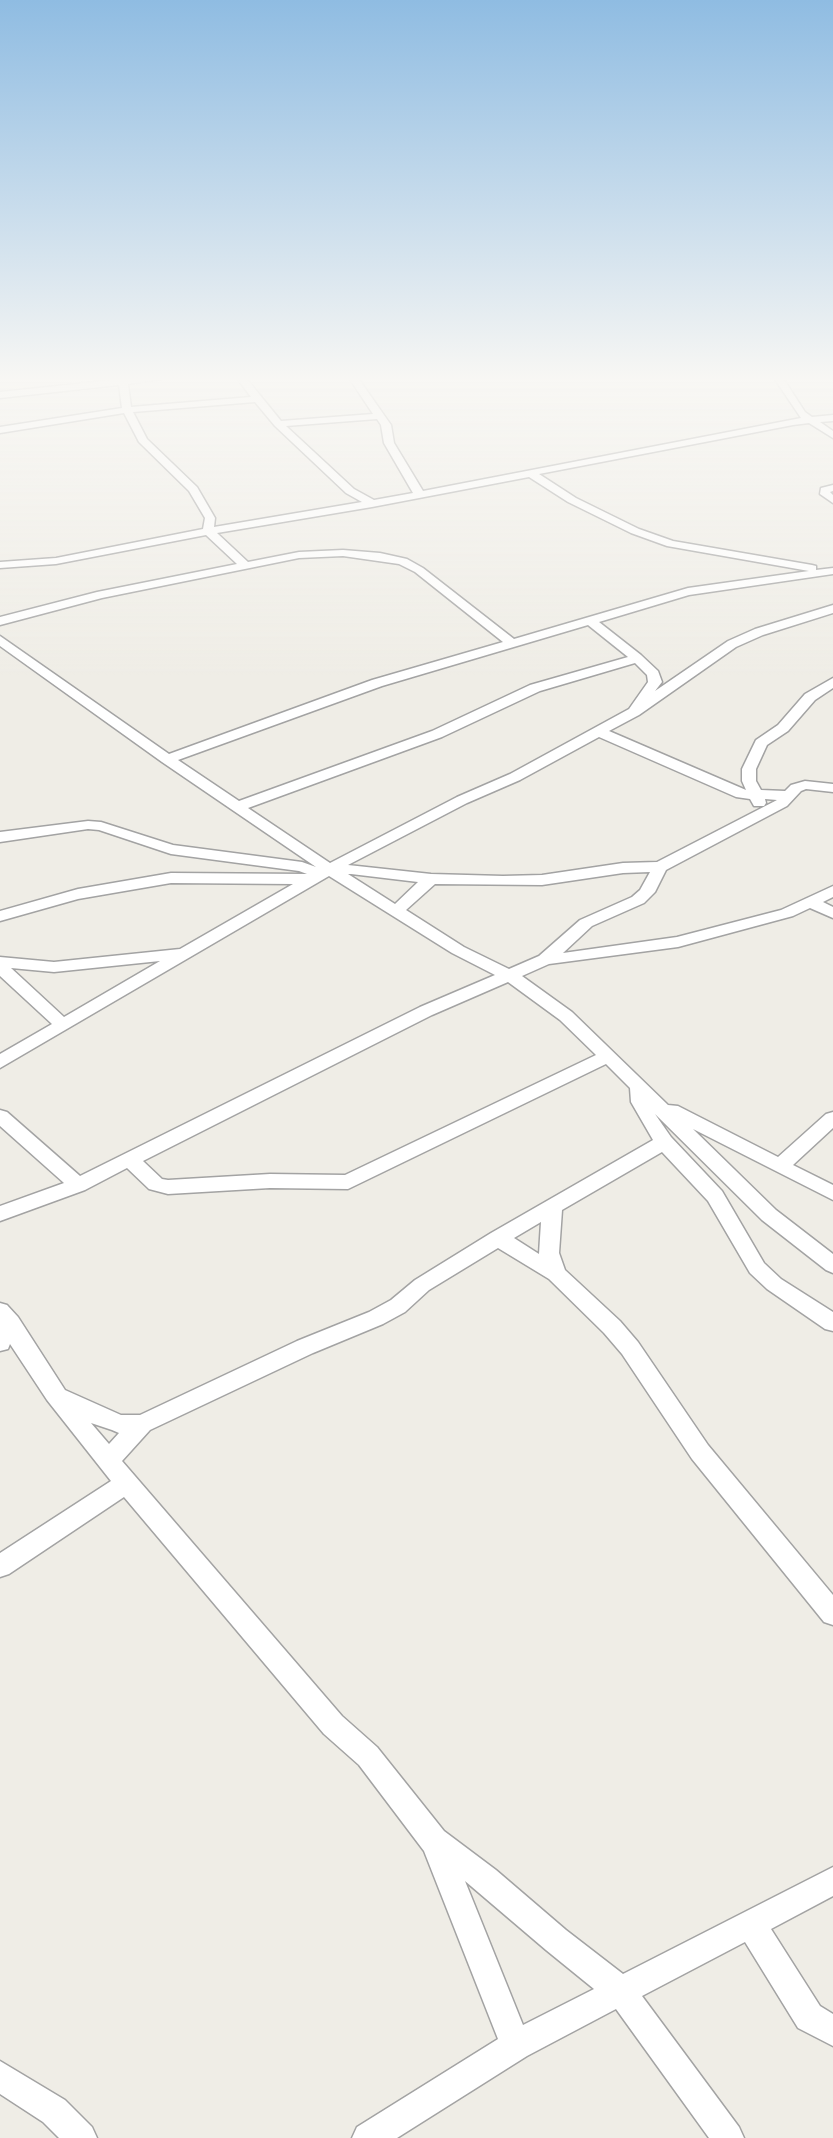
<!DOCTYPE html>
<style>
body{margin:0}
canvas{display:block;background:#efede6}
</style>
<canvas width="833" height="2138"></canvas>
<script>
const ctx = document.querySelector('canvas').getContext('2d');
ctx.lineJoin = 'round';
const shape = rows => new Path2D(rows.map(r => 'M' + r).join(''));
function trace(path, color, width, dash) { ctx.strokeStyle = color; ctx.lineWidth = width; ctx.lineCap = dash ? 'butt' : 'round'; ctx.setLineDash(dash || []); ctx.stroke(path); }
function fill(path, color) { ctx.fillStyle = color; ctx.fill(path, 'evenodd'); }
const street = shape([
 [133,378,167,378,128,384,131,407,251,397,237,378,246,378,281,421,373,414,349,378,358,378,391,425,394,443,423,491,801,418,774,378,783,378,805,412,812,417,833,415,833,421,820,422,833,431,833,438,809,423,793,425,539,474,576,498,639,529,673,541,812,565,816,566,816,570,833,568,833,574,689,595,599,622,641,655,658,671,662,682,655,691,728,641,755,629,833,605,833,613,763,635,736,647,639,715,609,731,746,790,742,781,742,769,756,740,778,725,805,694,833,678,833,688,815,700,788,731,767,745,756,769,756,781,761,790,785,791,791,785,805,781,833,784,833,792,806,789,801,791,787,806,666,870,655,892,644,903,592,926,563,953,677,937,781,910,833,886,833,897,823,902,833,907,833,918,810,908,793,916,678,947,549,964,522,976,572,1012,668,1105,678,1106,778,1157,826,1114,833,1112,833,1128,793,1165,833,1185,833,1200,693,1129,776,1210,833,1254,833,1273,826,1270,762,1220,655,1114,671,1137,722,1191,764,1263,781,1279,833,1312,833,1331,825,1329,767,1289,750,1273,708,1201,662,1152,562,1210,559,1253,565,1270,620,1321,638,1342,708,1445,833,1595,833,1625,824,1622,692,1459,622,1354,604,1333,549,1279,498,1248,429,1290,405,1312,383,1324,313,1353,150,1430,122,1461,342,1716,377,1747,444,1831,496,1870,566,1930,623,1974,833,1867,833,1896,771,1929,820,2006,833,2014,833,2046,798,2028,745,1942,642,1996,739,2127,744,2138,709,2138,616,2009,527,2056,397,2138,352,2138,357,2127,498,2039,424,1851,359,1765,324,1734,124,1497,9,1574,0,1577,0,1553,111,1481,47,1400,10,1344,8,1349,0,1351,0,1303,7,1305,18,1317,65,1390,121,1415,140,1415,297,1341,369,1312,391,1300,415,1280,491,1233,653,1140,631,1102,630,1088,606,1064,348,1189,270,1188,168,1194,149,1189,127,1168,85,1190,0,1221,0,1206,64,1183,0,1126,0,1110,7,1112,80,1176,420,1007,495,975,452,953,329,876,0,1068,0,1054,52,1024,0,976,0,957,54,962,180,949,293,884,171,883,78,899,0,921,0,911,78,889,171,873,307,874,299,871,171,854,99,830,88,829,0,842,0,832,88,821,101,822,173,845,302,862,316,867,162,762,0,646,0,636,169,754,372,680,503,642,415,572,399,564,343,556,299,558,102,598,0,625,0,617,97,592,237,564,206,535,56,564,0,568,0,562,56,558,203,529,205,518,189,491,139,442,124,413,0,433,0,427,122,408,119,385,0,398,0,392,133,378],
 [255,402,275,426,346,493,362,502,214,527,215,518,197,487,147,439,133,412,255,402],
 [377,419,381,425,384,443,413,493,374,500,354,489,286,426,377,419],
 [529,477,568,502,631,533,667,546,809,571,688,588,514,639,423,568,407,559,380,553,343,550,299,552,248,562,217,533,372,507,529,477],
 [588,625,628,657,530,685,432,731,239,801,178,760,382,686,588,625],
 [635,663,647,675,648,682,629,709,510,774,457,797,330,863,248,808,442,737,540,691,635,663],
 [599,737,736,797,750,799,754,806,764,806,766,803,765,799,777,800,657,862,623,863,542,875,503,876,431,874,348,865,467,803,520,780,599,737],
 [650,872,640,890,632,897,580,920,539,956,509,969,464,947,406,910,435,884,542,885,623,873,650,872],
 [348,874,351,874,418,882,395,904,348,874],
 [160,961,64,1017,11,968,54,972,160,961],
 [508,982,560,1020,596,1055,345,1175,270,1174,168,1180,162,1179,143,1161,432,1015,508,982],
 [541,1222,539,1254,514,1238,541,1222],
 [91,1423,112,1430,119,1433,109,1444,91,1423],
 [465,1881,546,1950,594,1989,523,2025,465,1881],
 [833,485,833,491,830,492,833,495,833,503,820,494,821,488,833,485],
 [0,2061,65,2100,92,2127,97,2138,59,2138,43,2122,0,2094,0,2061]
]);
trace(street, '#a3a3a3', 3);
fill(street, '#fff');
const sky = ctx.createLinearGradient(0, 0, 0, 678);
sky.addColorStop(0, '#8fbce2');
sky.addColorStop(0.56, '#f8f7f4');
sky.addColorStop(1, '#f8f7f400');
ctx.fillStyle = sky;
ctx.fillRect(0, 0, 833, 678);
</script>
